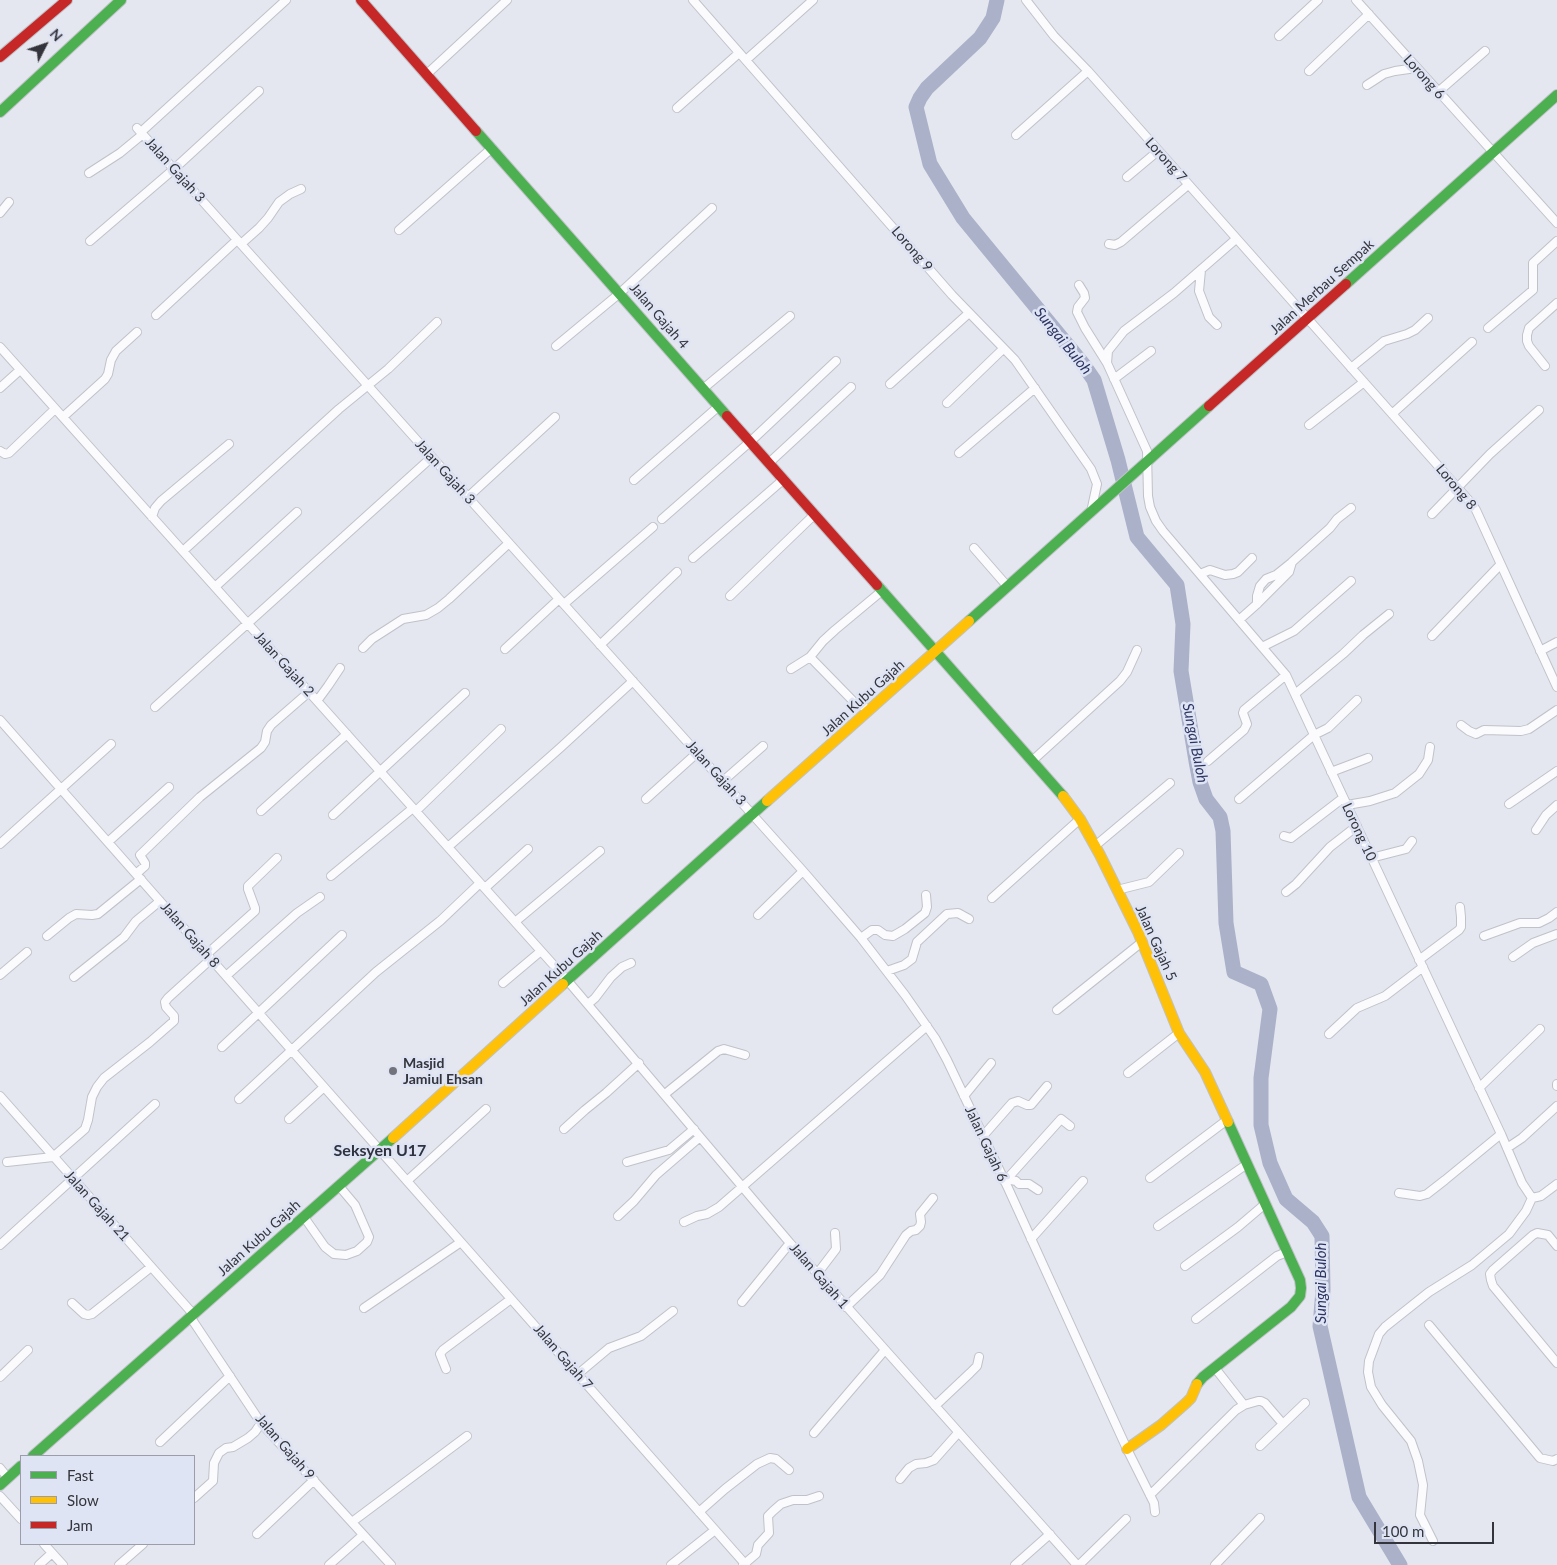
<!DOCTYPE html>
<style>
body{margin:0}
#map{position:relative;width:1557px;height:1565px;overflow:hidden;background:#e4e7ef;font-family:Lato,sans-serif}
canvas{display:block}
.legend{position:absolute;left:20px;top:1455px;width:175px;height:90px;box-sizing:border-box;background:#dfe4f4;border:1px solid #9b9eaa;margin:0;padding:6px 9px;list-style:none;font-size:15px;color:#34353c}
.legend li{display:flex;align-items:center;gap:10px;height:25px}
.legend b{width:25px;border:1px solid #9b9eaa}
.north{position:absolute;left:20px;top:20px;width:50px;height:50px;-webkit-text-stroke:4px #dfe4f4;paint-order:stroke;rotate:49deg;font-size:14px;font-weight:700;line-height:20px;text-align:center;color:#34353c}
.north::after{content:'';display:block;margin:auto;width:18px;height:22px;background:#34353c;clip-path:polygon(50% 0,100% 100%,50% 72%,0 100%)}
.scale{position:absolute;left:1374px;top:1522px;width:120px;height:22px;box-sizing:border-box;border:2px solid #34353c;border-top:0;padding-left:6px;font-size:15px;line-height:18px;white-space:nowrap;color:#34353c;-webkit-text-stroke:4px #dfe4f4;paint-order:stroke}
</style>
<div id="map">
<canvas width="1557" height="1565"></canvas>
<ul class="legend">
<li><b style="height:6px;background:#4caf50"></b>Fast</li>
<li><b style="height:6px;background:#ffc107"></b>Slow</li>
<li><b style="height:6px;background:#c62828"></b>Jam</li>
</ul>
<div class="north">N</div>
<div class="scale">100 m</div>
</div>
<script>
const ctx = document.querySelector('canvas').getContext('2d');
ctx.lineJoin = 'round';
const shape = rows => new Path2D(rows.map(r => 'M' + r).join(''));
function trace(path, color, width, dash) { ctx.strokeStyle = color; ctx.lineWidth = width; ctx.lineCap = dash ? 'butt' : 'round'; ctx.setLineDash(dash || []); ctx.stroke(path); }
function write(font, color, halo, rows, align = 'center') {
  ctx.font = font + ' Lato,sans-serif'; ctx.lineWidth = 5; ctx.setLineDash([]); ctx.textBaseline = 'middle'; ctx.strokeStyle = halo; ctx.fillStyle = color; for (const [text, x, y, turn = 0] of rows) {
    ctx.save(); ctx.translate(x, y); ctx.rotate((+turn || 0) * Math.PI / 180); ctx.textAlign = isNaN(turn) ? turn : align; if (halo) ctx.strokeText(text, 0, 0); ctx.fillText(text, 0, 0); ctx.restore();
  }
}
const river = shape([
 [997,0,993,18,980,38,927,88,920,98,916,107,930,164,963,218,1083,364,1094,380,1118,460,1137,537,1177,585,1183,624,1181,671,1196,761,1200,782,1206,799,1220,817,1223,831,1226,923,1234,972,1261,984,1270,1009,1261,1078,1261,1125,1270,1163,1286,1199,1313,1222,1322,1236,1323,1290,1320,1326,1359,1497,1400,1565]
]);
const street = shape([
 [693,0,952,295,1015,360,1091,469,1097,484,1091,512],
 [1026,0,1054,36,1088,71,1472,504,1476,510,1557,687],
 [1356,0,1557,223],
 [1279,36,1318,0],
 [746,60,813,0],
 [1309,71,1369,14],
 [427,74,507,0],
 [1367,85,1384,74,1395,71,1416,68],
 [1438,92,1485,51],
 [677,108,739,53],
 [137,128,803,871,861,938,905,995,935,1038,947,1060,1008,1188,1127,1449,1154,1503,1155,1512],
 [141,132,286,0],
 [1016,135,1088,71],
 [89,173,120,153,143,134],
 [1127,177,1158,151],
 [0,213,9,202],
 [399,230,492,148],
 [1236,239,1174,293,1124,331,1108,351,1107,363,1147,451,1148,496,1150,507,1156,521,1163,531,1286,675,1501,1134,1522,1183,1532,1198],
 [90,241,174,169,259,91],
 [241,244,259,228,268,218,279,202,290,194,301,189],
 [1109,244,1115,245,1121,242,1188,185],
 [1201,270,1199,291,1209,317,1217,325],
 [1079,285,1084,293,1085,298,1078,307,1077,312,1085,328,1107,363],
 [156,315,237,240],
 [1488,328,1533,290,1533,263,1557,241],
 [556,346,620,293,712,208],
 [0,347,567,980,790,1243,1077,1565],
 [1545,366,1529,346,1527,341,1527,335,1529,328,1557,303],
 [1351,368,1384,341,1407,334,1415,330,1428,318],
 [1114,379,1151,351],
 [890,384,969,313],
 [0,388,20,370],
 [704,388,790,316],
 [947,403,1003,349],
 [1392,414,1472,342],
 [63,417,105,379,108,374,111,360,116,351,137,332],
 [1309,425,1364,382],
 [0,451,5,454,9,453,55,409],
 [959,453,1035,388],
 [770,462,851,387],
 [634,480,719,406],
 [468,497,555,417],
 [1432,514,1490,454,1539,410],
 [152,517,155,508,161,501,229,444],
 [662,519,751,441,836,361],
 [974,548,1008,587],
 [183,551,339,409,388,369,437,322],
 [693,558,784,479],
 [1200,574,1210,570,1225,575,1233,574,1238,572,1252,558],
 [215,587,297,512],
 [730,596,815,514],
 [564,604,653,527],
 [1257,604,1257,596,1260,586,1266,579,1276,575,1291,563],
 [1239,620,1257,604,1289,572,1292,562,1330,528,1337,519,1351,508],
 [1432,636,1500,565],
 [600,645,677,572],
 [1262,647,1294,631,1351,581],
 [363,648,372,639,403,619,426,615,438,608,449,599,509,543],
 [505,649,559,599],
 [1540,651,1557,642],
 [810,657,855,703,870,710],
 [791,669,810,657,823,641,835,630,883,590],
 [1295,694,1343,654,1363,635,1389,614],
 [317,701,328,686,340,668],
 [155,707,432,457],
 [0,720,746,1565],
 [1461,725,1469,731,1476,734,1484,730,1521,731,1529,729,1557,710],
 [1032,761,1120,681,1127,672,1137,650],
 [1208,761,1244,730,1247,724,1243,713,1244,710,1286,675],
 [1331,772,1368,758],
 [723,781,763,746],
 [646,799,697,753],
 [1239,799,1314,735,1328,728,1357,700],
 [1509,804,1557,771],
 [1347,805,1370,801,1395,793,1419,774,1428,760,1430,747],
 [261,811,347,734],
 [416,811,501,729],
 [333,815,465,693],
 [1536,830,1546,815,1557,805],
 [1284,836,1291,838,1343,798],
 [108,842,169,787],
 [0,844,111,744],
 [1095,846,1170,783],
 [448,847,560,748,633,681],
 [1371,858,1406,849,1412,841],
 [136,874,145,866,145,863,140,855,200,797,261,748,265,742,267,731,271,725,309,692],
 [331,876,413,808],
 [485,888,528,849],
 [1117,890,1149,882,1179,853],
 [1286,892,1296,884,1330,847,1357,826],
 [992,898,1080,819],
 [758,915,803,871],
 [515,922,600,851],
 [47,936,69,918,76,914,92,915,98,914,141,879],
 [1484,936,1520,923,1539,923,1549,918,1557,912],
 [861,938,872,930,878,930,885,935,893,936,905,929,925,913,927,907,926,895],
 [207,954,255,911,255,908,248,889,248,886,277,858],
 [1513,957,1533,943,1557,934],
 [1419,960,1459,930,1461,927,1461,917,1460,907],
 [887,971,904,965,912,959,917,942,947,914,958,913,969,919],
 [0,975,27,952],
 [226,976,297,913,320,897],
 [74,977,124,937,136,921,160,901],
 [503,983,541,951],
 [588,1004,595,998,611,977,622,967,631,963],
 [1057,1010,1142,942],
 [1329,1034,1357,1008,1385,996,1423,967],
 [222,1047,342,935],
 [1128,1073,1179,1033],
 [1557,1084,1557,1086],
 [1479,1088,1540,1029],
 [665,1094,718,1051,724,1049,745,1055],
 [0,1096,194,1315],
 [964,1096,991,1063],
 [239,1099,376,972,440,921,480,883],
 [289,1119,324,1087],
 [564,1129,585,1110,606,1093,639,1063],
 [983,1136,1012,1103,1018,1101,1027,1105,1031,1105,1047,1086],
 [1507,1148,1522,1138,1557,1106],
 [7,1162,53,1157,85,1129,88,1120,92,1097,97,1087,104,1078,150,1042,174,1021,174,1016,166,1007,165,1002,168,998,211,959],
 [627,1162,669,1150,694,1129],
 [1150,1178,1227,1120],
 [1007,1179,1016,1181,1019,1184,1029,1184,1038,1190],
 [407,1181,486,1109],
 [1004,1181,1007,1179,1061,1119,1070,1126],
 [1399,1193,1420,1196,1427,1194,1445,1180,1501,1134],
 [1532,1198,1541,1196,1557,1184],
 [618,1216,634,1201,656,1175,700,1137],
 [304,1217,325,1247,334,1254,346,1255,357,1251,367,1242,369,1237,355,1205,339,1186],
 [684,1222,697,1216,707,1214,719,1207,927,1026],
 [1158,1226,1247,1164],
 [1031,1239,1083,1181],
 [0,1245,155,1104],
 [1557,1246,1548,1235,1537,1233,1533,1235,1493,1270,1490,1274,1491,1280,1493,1286,1557,1363],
 [1185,1266,1238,1227,1265,1204],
 [817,1274,836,1249,835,1233],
 [742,1302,790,1243],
 [72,1303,84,1314,88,1315,92,1314,151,1267],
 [846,1307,880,1275,906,1235,911,1231,916,1230,920,1226,921,1222,920,1214,933,1198],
 [364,1308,461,1242],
 [191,1318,261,1423,391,1565],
 [1196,1319,1277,1256,1287,1252],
 [1429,1325,1540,1458,1553,1461,1557,1459],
 [1215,1368,1244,1405],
 [446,1369,440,1354,443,1350,511,1299],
 [578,1374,609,1348,641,1336,673,1311],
 [0,1377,28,1350],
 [935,1406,970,1373,977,1366,979,1357],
 [814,1433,885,1350],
 [160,1442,230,1376],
 [1260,1446,1305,1403],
 [0,1468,8,1478],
 [900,1479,909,1468,916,1464,926,1463,934,1460,958,1433],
 [1150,1495,1236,1410,1244,1405,1258,1401,1261,1401,1265,1403,1283,1424],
 [0,1496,21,1519],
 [194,1498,213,1481,214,1463,219,1453,226,1448,233,1447,248,1438,255,1432,261,1423],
 [699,1512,725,1489,757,1464,770,1458,776,1459,789,1470],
 [352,1522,467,1436],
 [257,1534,314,1480],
 [1433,1541,1420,1515,1423,1485,1418,1461,1411,1441,1382,1405,1371,1387,1368,1372,1369,1361,1379,1334,1385,1327,1429,1292,1472,1265,1509,1234,1526,1211,1532,1198],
 [44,1544,63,1565],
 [39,1565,52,1553],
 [119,1565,143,1544],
 [329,1565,363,1535],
 [671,1565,715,1530],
 [743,1565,756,1554,758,1545,769,1533,768,1516,773,1511,781,1504,793,1500,807,1500,819,1496],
 [1015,1565,1050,1534],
 [1079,1565,1126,1519],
 [1215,1565,1260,1518]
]);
const fast = shape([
 [0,112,121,0],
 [476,131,727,416],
 [1346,284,1557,95],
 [877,585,1063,796],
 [969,621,1209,406],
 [563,984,767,801],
 [1197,1384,1203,1377,1291,1307,1300,1296,1301,1288,1300,1280,1228,1122],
 [33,1456,393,1138],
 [0,1485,21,1466]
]);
const slow = shape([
 [1063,796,1080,819,1100,855,1138,932,1179,1033,1205,1072,1228,1122],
 [767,801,969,621],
 [393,1138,563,984],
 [1127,1449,1161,1425,1186,1403,1191,1398,1197,1384]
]);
const jam = shape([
 [361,0,476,131],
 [0,57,67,0],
 [1209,406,1346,284],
 [727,416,877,585]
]);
const markers = [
 [393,1071,5,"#72737b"]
];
const streetNames = [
 ["Lorong 6",1424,77,48],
 ["Lorong 7",1166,160,48],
 ["Jalan Gajah 3",175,170,48],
 ["Lorong 9",912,249,49],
 ["Jalan Merbau Sempak",1322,287,-42],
 ["Jalan Gajah 4",659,316,49],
 ["Jalan Gajah 3",445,472,48],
 ["Lorong 8",1456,487,50],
 ["Jalan Gajah 2",284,664,48],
 ["Jalan Kubu Gajah",863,698,-42],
 ["Jalan Gajah 3",716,773,48],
 ["Lorong 10",1359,832,65],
 ["Jalan Gajah 8",190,935,49],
 ["Jalan Gajah 5",1156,943,66],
 ["Jalan Kubu Gajah",561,968,-42],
 ["Jalan Gajah 6",986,1144,65],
 ["Jalan Gajah 21",97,1206,48],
 ["Jalan Kubu Gajah",259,1238,-42],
 ["Jalan Gajah 1",819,1276,49],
 ["Jalan Gajah 7",563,1357,49],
 ["Jalan Gajah 9",285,1447,49]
];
const poiNames = [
 ["Masjid",403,1063],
 ["Jamiul Ehsan",403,1079]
];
const waterNames = [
 ["Sungai Buloh",1063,341,51],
 ["Sungai Buloh",1195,743,79],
 ["Sungai Buloh",1321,1283,-90]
];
const quarterNames = [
 ["Seksyen U17",380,1151]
];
trace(river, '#aab1c9', 15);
trace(street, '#c0c2c9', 10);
trace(fast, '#c0c2c9', 12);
trace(slow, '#c0c2c9', 12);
trace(jam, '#c0c2c9', 12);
trace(street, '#fbfbfd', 8);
trace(fast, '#4caf50', 10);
trace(slow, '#ffc107', 10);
trace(jam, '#c62828', 10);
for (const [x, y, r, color] of markers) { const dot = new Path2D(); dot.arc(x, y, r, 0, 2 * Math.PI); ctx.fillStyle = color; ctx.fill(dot); trace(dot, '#dfe4f4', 2); }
write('14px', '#34353c', '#dfe4f4', streetNames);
write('bold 14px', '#34353c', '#dfe4f4', poiNames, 'left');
write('italic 15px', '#2c3561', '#dfe4f4', waterNames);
write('bold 16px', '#2f323f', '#dfe4f4', quarterNames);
</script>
